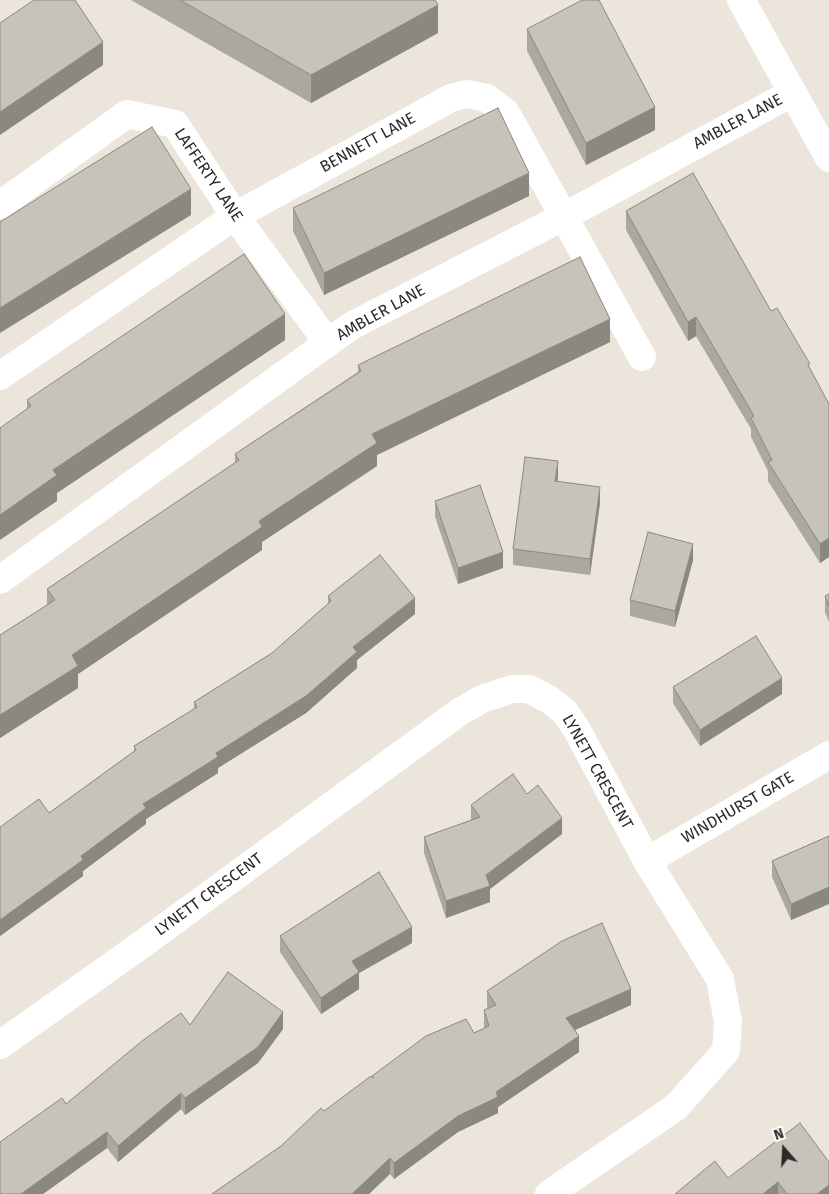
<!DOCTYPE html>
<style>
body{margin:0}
#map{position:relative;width:829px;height:1194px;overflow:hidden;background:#ece5db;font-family:"Fira Sans",sans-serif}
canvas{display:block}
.north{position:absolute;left:759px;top:1124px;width:50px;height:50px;-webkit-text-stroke:4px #fff;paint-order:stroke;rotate:341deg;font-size:14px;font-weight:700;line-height:20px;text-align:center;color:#2a2a2a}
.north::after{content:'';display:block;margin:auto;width:18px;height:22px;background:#2a2a2a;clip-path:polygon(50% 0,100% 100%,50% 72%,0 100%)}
</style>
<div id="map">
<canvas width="829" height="1194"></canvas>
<div class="north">N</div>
</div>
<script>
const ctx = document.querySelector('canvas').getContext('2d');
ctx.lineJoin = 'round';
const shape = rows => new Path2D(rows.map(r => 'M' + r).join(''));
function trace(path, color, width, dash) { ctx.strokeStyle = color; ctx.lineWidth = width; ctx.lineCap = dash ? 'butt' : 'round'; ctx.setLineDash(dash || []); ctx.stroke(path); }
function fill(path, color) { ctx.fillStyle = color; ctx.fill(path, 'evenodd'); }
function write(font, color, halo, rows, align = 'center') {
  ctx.font = font + ' "Fira Sans",sans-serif'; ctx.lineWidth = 4; ctx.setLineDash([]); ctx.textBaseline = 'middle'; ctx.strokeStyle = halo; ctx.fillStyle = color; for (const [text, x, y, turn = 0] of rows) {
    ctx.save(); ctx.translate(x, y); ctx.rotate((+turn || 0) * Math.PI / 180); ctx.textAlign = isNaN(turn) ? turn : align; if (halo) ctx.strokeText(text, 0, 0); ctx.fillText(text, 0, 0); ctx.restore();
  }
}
const minor = shape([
 [0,205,127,114,175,124,235,216,328,343],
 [0,376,235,216,451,98,467,94,487,98,506,113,642,357],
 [0,580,351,326,565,216,792,93],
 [647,861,829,755],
 [0,1045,141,945,458,713,482,699,512,689,529,689,550,700,565,712,577,730,647,861,720,979,728,1022,726,1051,676,1107,549,1194]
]);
const secondary = shape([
 [741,0,829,158]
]);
const wall = shape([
 [131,0,435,0,438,33,311,103],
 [527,29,655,130,586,165,527,51],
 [529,196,324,295,293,231,293,208],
 [626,211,771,311,810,370,829,404,829,557,820,563,768,481,768,471,751,437,751,429,696,336,688,341,626,230],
 [285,340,57,493,57,501,27,409,27,400],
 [610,342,377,455,377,466,262,542,262,550,78,674,78,688,0,738,0,635,47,605,47,589,235,463,235,454,358,372,358,365],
 [558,477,557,482,600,503,590,575,513,565,513,549],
 [435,501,503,568,458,584,435,517],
 [693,560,675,627,630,616,630,600],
 [829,594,829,622,825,612,825,596],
 [328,596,415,614,357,660,357,668,306,713,218,768,218,773,146,819,146,824,83,871,83,876,0,936,0,827,49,813,134,751,134,746,194,709,194,702,272,653,328,604],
 [673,687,782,694,700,746,673,703],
 [527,794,562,834,490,889,490,902,446,918,424,853,424,837,471,820,471,805],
 [829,836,829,904,791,920,772,877,772,861],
 [280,936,412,943,359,973,359,989,321,1014,280,952],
 [487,991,631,1005,575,1030,579,1052,498,1107,498,1113,458,1132,394,1179,390,1174,369,1194,212,1194,281,1146,324,1111,372,1077,484,1028,484,1010,488,1008,487,1007],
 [190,1025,283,1029,258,1063,185,1115,181,1109,118,1162,107,1148,43,1194,0,1194,66,1104],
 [829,1162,829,1194,675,1194,728,1178]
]);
const shadedWall = shape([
 [438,5,438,33,311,103,311,75],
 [103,42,103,65,0,135,0,112],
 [655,107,655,130,586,165,586,143],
 [529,173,529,196,324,295,324,273],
 [191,189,191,215,0,333,0,308],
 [285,314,285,340,57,493,57,501,0,540,0,515,53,470],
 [696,317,696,336,688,341,688,322],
 [610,319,610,342,377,455,377,466,262,542,262,550,78,674,78,688,0,738,0,715,72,655,259,521,372,434],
 [558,461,558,477,555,497,555,481],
 [600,487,600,503,590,575,590,559],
 [829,538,829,557,820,563,820,544],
 [693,544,693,560,675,627,675,611],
 [503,552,503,568,458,584,458,568],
 [415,598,415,614,357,660,357,668,306,713,218,768,218,773,146,819,146,824,83,871,83,876,0,936,0,920,81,856,143,804,216,753],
 [782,678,782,694,700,746,700,730],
 [562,818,562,834,490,889,490,902,446,918,446,901,486,875],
 [829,887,829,904,791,920,791,904],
 [412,927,412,943,359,973,359,989,321,1014,321,998,352,961],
 [631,989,631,1005,566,1034,566,1018],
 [283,1012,283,1029,258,1063,185,1115,185,1098],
 [579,1036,579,1052,498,1107,498,1113,458,1132,394,1179,394,1163,458,1116,496,1092],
 [181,1093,181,1109,118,1162,118,1146],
 [107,1132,107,1148,43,1194,21,1194],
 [390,1158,390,1174,369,1194,352,1194],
 [778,1182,778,1194,763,1194],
 [829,1185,829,1194,817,1194]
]);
const building = shape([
 [34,0,75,0,103,42,0,112,0,23,34,0],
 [180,0,435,0,438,5,311,75,180,0],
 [582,0,599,0,655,107,586,143,527,29,582,0],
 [498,108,529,173,324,273,293,208,498,108],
 [152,127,191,189,0,308,0,222,152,127],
 [693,173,771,311,777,308,810,364,808,365,829,404,829,538,820,544,768,462,772,460,751,418,754,416,696,317,688,322,626,211,693,173],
 [244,254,285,314,53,470,57,475,0,515,0,428,31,406,27,400,244,254],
 [580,257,610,319,372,434,377,443,259,521,262,527,72,655,78,666,0,715,0,635,55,600,47,589,239,460,235,454,361,371,358,365,580,257],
 [525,457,558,461,555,481,600,487,590,559,513,549,525,457],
 [480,485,503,552,458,568,435,501,480,485],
 [648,532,693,544,675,611,630,600,648,532],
 [380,555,415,598,353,647,357,652,306,696,216,753,218,757,143,804,146,808,81,856,83,860,0,920,0,827,39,799,49,813,136,750,134,746,197,707,194,702,272,653,331,601,328,596,380,555],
 [829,594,829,606,825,596,829,594],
 [756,636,782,678,700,730,673,687,756,636],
 [513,774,527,794,538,785,562,818,486,875,490,886,446,901,424,837,480,817,471,805,513,774],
 [829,836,829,887,791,904,772,861,829,836],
 [379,872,412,927,352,961,359,972,321,998,280,936,379,872],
 [602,923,631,989,566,1018,579,1036,496,1092,498,1097,458,1116,394,1163,390,1158,352,1194,212,1194,281,1146,321,1108,324,1111,371,1076,374,1078,372,1076,426,1036,466,1019,474,1033,489,1026,484,1010,496,1005,487,991,562,941,602,923],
 [228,972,283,1012,258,1047,185,1098,181,1093,118,1146,107,1132,21,1194,0,1194,0,1142,62,1098,66,1104,142,1041,181,1013,190,1025,228,972],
 [800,1123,829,1162,829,1185,817,1194,787,1194,778,1182,763,1194,675,1194,715,1161,728,1178,800,1123]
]);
const streetNames = [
 ["AMBLER LANE",738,122,-28],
 ["BENNETT LANE",368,143,-29],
 ["LAFFERTY LANE",208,175,56],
 ["AMBLER LANE",381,313,-29],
 ["LYNETT CRESCENT",597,772,61],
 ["WINDHURST GATE",738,808,-30],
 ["LYNETT CRESCENT",209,895,-36]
];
trace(minor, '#fff', 28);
trace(secondary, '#fff', 28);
fill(wall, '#aba8a0');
fill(shadedWall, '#8b8882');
fill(building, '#c7c3ba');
trace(building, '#8b8882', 1);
write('16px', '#2a2a2a', '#fff', streetNames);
</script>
